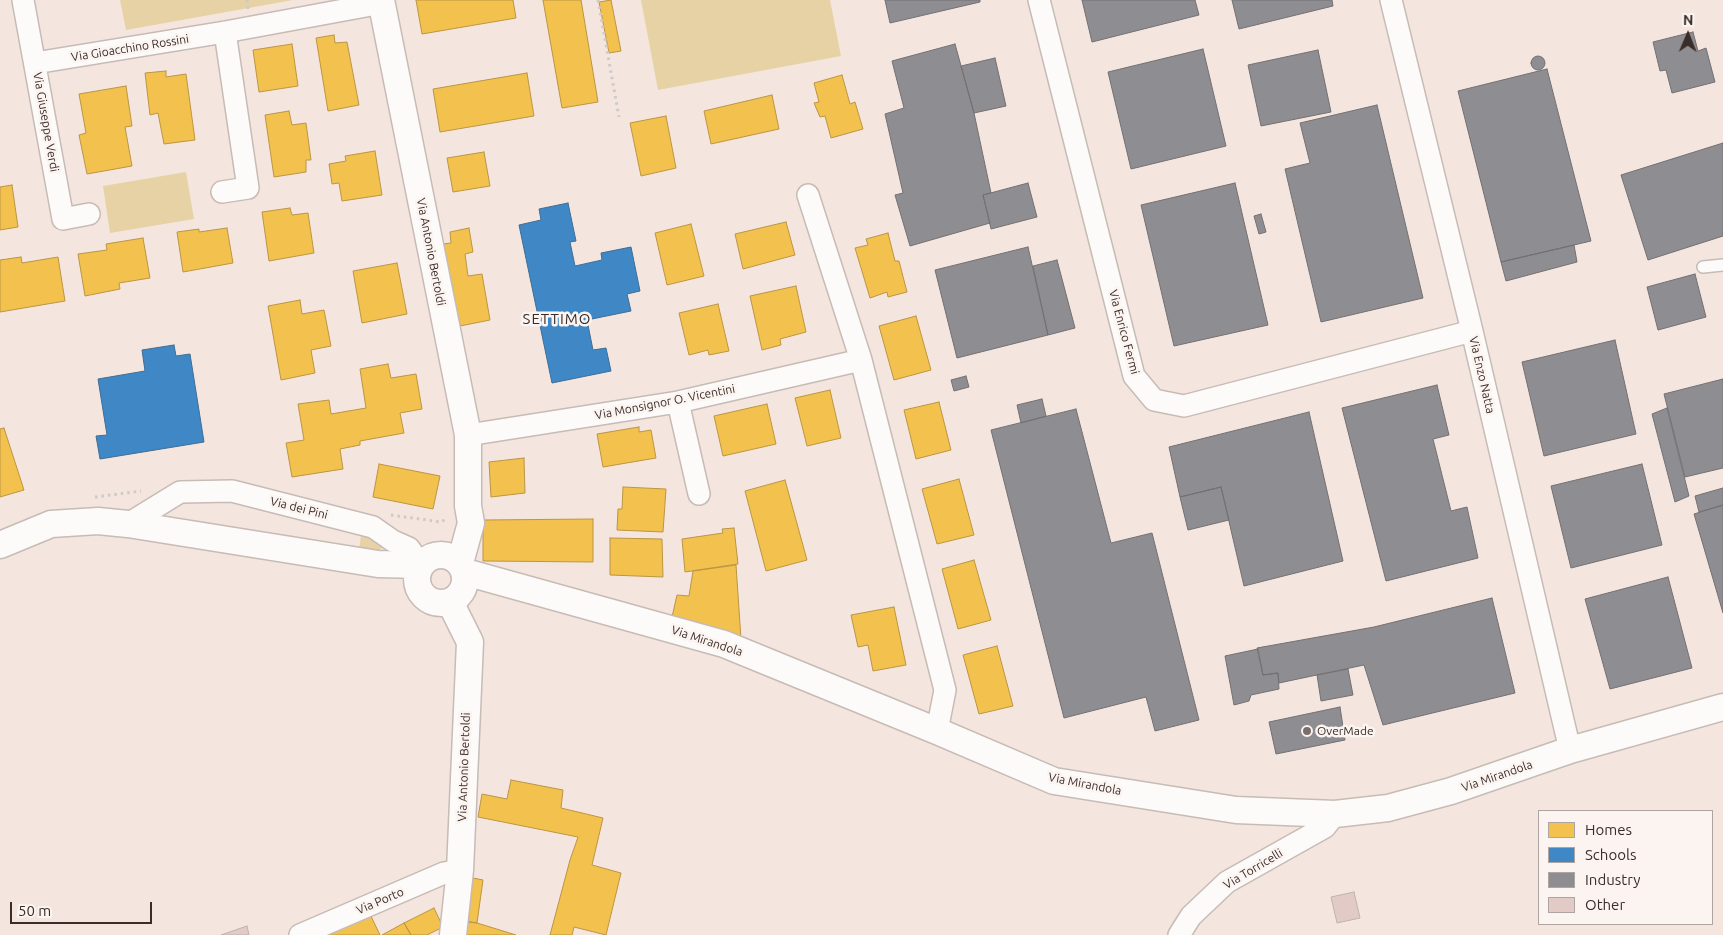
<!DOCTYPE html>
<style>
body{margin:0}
#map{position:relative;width:1723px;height:935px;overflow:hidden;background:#f4e6df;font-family:Ubuntu,sans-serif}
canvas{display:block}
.legend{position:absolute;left:1538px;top:810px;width:175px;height:115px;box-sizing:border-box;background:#fbf4f1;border:1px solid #aea4a1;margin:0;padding:6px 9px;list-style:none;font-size:15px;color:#3a2d28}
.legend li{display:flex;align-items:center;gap:10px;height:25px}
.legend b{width:25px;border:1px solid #aea4a1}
.north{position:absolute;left:1663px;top:10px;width:50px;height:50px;-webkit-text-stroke:4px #fbf4f1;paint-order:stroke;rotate:1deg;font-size:14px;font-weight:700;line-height:20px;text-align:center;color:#3a2d28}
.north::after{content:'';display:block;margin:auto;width:18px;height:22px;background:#3a2d28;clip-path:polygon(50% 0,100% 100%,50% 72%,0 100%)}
.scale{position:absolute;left:10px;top:902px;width:142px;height:22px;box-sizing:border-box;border:2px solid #3a2d28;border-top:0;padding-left:6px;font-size:15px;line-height:18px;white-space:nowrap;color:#3a2d28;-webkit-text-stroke:4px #fbf4f1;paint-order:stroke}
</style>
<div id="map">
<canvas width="1723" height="935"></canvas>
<ul class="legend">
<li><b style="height:14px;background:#f2c14e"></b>Homes</li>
<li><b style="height:14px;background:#3f88c5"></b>Schools</li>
<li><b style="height:14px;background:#8d8d92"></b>Industry</li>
<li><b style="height:14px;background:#e2cac7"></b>Other</li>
</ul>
<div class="north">N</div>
<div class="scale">50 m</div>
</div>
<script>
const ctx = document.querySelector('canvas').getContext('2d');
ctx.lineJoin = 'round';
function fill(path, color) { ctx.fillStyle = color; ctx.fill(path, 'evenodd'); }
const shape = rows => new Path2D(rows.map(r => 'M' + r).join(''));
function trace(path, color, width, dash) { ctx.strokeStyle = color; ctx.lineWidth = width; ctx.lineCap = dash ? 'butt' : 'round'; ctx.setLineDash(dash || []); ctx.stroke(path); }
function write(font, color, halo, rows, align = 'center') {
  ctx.font = font + ' Ubuntu,sans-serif'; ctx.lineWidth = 5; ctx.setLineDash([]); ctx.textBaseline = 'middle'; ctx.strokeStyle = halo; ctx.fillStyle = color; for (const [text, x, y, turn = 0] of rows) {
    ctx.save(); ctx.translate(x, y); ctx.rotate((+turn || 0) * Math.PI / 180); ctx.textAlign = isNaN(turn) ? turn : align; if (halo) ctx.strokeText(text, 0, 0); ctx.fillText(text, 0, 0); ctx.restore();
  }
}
const green = shape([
 [120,0,293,0,126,30],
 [641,0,830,0,841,56,658,90],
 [186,172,194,219,110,233,103,186],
 [362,529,383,546,381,549,377,552,359,550]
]);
const homes = shape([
 [416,0,513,0,516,18,422,34,416,0],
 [543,0,581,0,598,102,562,108,543,0],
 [611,0,621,51,609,53,599,2,611,0],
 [334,35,335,43,347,42,359,105,328,111,316,38,334,35],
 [292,44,298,86,259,92,253,50,292,44],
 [166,71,166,77,186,74,195,140,164,144,158,113,150,115,145,73,166,71],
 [527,73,534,116,440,132,433,89,527,73],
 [842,75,850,104,855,102,863,129,831,138,825,116,820,117,814,103,819,102,814,83,842,75],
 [126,86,132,126,125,127,132,166,87,174,79,135,86,133,79,94,126,86],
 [772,95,779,129,711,144,704,111,772,95],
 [289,111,292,125,306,123,311,160,306,160,306,172,274,177,265,115,289,111],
 [666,116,676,168,641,176,630,123,666,116],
 [375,151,382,195,342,201,339,183,332,184,329,164,346,161,345,156,375,151],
 [484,152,490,186,453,192,447,158,484,152],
 [12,185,18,227,0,230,0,187,12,185],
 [290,208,292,215,308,213,314,253,269,261,262,212,290,208],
 [786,222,795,255,743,269,735,234,786,222],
 [691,224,704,276,667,285,655,233,691,224],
 [227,228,233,263,183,272,177,232,199,229,199,232,227,228],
 [469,228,473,252,465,254,468,276,482,274,490,320,460,326,443,244,451,243,450,232,469,228],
 [888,233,895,261,899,261,907,292,888,297,887,292,870,298,855,248,868,245,866,239,888,233],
 [143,238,150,278,119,283,120,289,85,296,78,254,107,250,106,244,143,238],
 [21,257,22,263,58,257,65,301,0,312,0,260,21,257],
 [397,263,407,314,362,323,353,271,397,263],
 [796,286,806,332,780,339,781,345,762,350,750,296,796,286],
 [300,300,302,314,324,310,331,346,311,350,315,373,281,380,268,306,300,300],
 [718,304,729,351,709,355,708,350,689,355,679,313,718,304],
 [916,316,931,370,894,380,879,326,916,316],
 [388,364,391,378,416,374,422,409,400,413,404,433,360,441,360,445,340,449,343,469,292,477,286,443,304,440,298,404,329,400,331,414,366,408,360,369,388,364],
 [830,390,841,438,807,446,795,398,830,390],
 [939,402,951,450,916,459,904,410,939,402],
 [767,404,776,444,723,456,714,416,767,404],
 [639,427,639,432,651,430,656,458,603,467,597,434,639,427],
 [4,428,24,490,0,497,0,429,4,428],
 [524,458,525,493,491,497,489,462,524,458],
 [379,464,440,476,433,509,373,497,379,464],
 [959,479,974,535,937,544,922,489,959,479],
 [785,480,807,560,766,571,745,491,785,480],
 [623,487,666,489,663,532,617,530,618,509,622,509,623,487],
 [593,519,593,562,483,561,483,520,593,519],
 [734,528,738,564,685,572,682,539,723,533,722,529,734,528],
 [610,538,662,539,663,577,610,575,610,538],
 [974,560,991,620,958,629,942,569,974,560],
 [736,565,741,639,672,617,677,595,689,596,693,571,736,565],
 [894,607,906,665,873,671,868,645,858,647,851,615,894,607],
 [997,646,1013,706,979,714,963,655,997,646],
 [511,780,563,790,561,808,603,818,592,865,621,873,606,935,574,927,572,935,550,935,570,860,578,837,478,817,482,794,507,799,511,780],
 [468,877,483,880,477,923,463,921,468,877],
 [434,908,443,927,427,935,411,935,404,923,434,908],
 [368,910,380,935,326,935,368,910],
 [463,921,477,923,516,935,463,935,463,921],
 [404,923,411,935,382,935,404,923]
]);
const schools = shape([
 [568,203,576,241,570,242,575,266,602,260,601,253,631,247,640,291,627,294,631,311,587,320,593,350,606,348,611,371,552,383,519,225,541,220,539,209,568,203],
 [174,345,176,356,190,354,204,442,100,459,96,436,107,435,98,379,145,371,142,350,174,345]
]);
const industry = shape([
 [885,0,980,0,980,2,890,23,885,0],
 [1082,0,1195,0,1199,15,1092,42,1082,0],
 [1232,0,1332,0,1333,6,1239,29,1232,0],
 [1693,32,1698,51,1706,48,1715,82,1672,93,1666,70,1660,71,1653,42,1693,32],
 [955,44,974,113,991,193,983,195,990,223,910,246,895,195,903,193,885,114,904,108,892,61,955,44],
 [1203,49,1226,146,1131,169,1108,72,1203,49],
 [1318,50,1331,112,1261,126,1248,65,1318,50],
 '1531 63a7 7 0 1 1 14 0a7 7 0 1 1-14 0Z',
 [995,58,1006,106,974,113,961,66,995,58],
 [1547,69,1591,241,1501,262,1458,91,1547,69],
 [1377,105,1423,298,1321,322,1285,169,1310,163,1300,123,1377,105],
 [1723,143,1723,236,1648,260,1621,175,1723,143],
 [1028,183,1037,217,991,229,983,195,1028,183],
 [1235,183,1268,325,1174,346,1141,205,1235,183],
 [1261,214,1266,232,1259,234,1254,216,1261,214],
 [1574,245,1577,262,1506,281,1501,262,1574,245],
 [1028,247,1048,335,957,358,935,270,1028,247],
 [1057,260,1075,328,1048,335,1033,266,1057,260],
 [1695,274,1706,317,1658,330,1647,287,1695,274],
 [1615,340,1636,434,1544,456,1522,362,1615,340],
 [966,376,969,387,954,391,951,380,966,376],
 [1723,379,1723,468,1685,477,1664,394,1723,379],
 [1437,385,1449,435,1433,439,1451,511,1467,507,1478,558,1386,581,1342,408,1437,385],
 [1042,399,1046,416,1021,423,1017,405,1042,399],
 [1667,408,1689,496,1675,502,1652,414,1667,408],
 [1076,409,1111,543,1152,533,1199,720,1155,731,1146,697,1064,718,991,430,1076,409],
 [1309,412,1343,561,1244,586,1221,487,1180,497,1169,447,1309,412],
 [1642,464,1662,545,1571,568,1551,486,1642,464],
 [1221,487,1229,520,1188,530,1180,497,1221,487],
 [1723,488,1723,505,1699,512,1695,496,1723,488],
 [1723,505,1723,613,1694,514,1723,505],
 [1668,577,1692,668,1610,689,1585,599,1668,577],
 [1492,598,1515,693,1383,725,1364,665,1279,683,1278,673,1263,675,1257,648,1374,627,1492,598],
 [1258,649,1263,675,1278,673,1279,689,1251,695,1249,701,1234,705,1225,656,1258,649],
 [1348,669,1353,695,1321,701,1317,675,1348,669],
 [1340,707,1345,740,1276,754,1269,722,1340,707]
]);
const building = shape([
 [1354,892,1360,918,1337,923,1331,897,1354,892],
 [247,926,249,935,221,935,247,926]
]);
const path = shape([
 [247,0,248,9],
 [598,0,619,117],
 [95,497,141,491],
 [391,515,441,522,448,518]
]);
const service = shape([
 [1703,267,1723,265]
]);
const minor = shape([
 [23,0,63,219,89,214],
 [1039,0,1134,376,1154,400,1184,406,1472,331],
 [1391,0,1472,331,1570,750],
 [35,63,225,32,382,3],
 [222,192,248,188,225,32],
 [808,195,861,360,945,690,937,731],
 [678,402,699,494],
 [468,435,678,402,861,360],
 [128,524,180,492,232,491,373,527,393,541,409,548,421,565],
 [300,935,444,873,460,870],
 [1179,935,1191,916,1227,882,1325,827,1335,814]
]);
const tertiary = shape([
 [381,0,468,435,468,506,471,523,460,563],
 [0,545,51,524,98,521,128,524,378,564,421,565],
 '417 579a24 24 0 1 1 48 0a24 24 0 1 1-48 0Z',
 [465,572,724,644,937,731,1054,781,1236,810,1335,814,1388,808,1451,791,1570,750,1723,707],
 [450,602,470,642,460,870,453,935]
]);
const markers = [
 [1307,731,5,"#7b6e68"]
];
const streetNames = [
 ["Via Gioacchino Rossini",130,48,-9],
 ["Via Giuseppe Verdi",46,122,80],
 ["Via Antonio Bertoldi",431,252,79],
 ["Via Enrico Fermi",1124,332,75],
 ["Via Enzo Natta",1482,375,77],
 ["Via Monsignor O. Vicentini",665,402,-11],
 ["Via dei Pini",299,508,14],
 ["Via Mirandola",707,641,18],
 ["Via Antonio Bertoldi",464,767,-88],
 ["Via Mirandola",1497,776,-19],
 ["Via Mirandola",1085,784,11],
 ["Via Torricelli",1253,869,-31],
 ["Via Porto",380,901,-23]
];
const poiNames = [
 ["OverMade",1317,731]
];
const quarterNames = [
 ["SETTIMO",557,319]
];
fill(green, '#e6d2a5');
fill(homes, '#f2c14e');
trace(homes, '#bb9543', 1);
fill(schools, '#3f88c5');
trace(schools, '#3e6d96', 1);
fill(industry, '#8d8d92');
trace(industry, '#747072', 1);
fill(building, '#e2cac7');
trace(building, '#bfb2af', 1);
trace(service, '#c7bbb5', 14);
trace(minor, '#c7bbb5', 24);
trace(tertiary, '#c7bbb5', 29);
trace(path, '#cfc9c7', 3, [2.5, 4]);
trace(service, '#fdfbfa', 11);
trace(minor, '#fdfbfa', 21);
trace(tertiary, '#fdfbfa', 26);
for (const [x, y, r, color] of markers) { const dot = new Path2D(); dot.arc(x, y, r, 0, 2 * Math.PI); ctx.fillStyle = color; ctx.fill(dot); trace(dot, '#fbf4f1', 2); }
write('12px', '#3a2d28', '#fbf4f1', streetNames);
write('12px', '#3a2d28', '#fbf4f1', poiNames, 'left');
ctx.letterSpacing = '1px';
write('15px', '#3a2d28', '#fbf4f1', quarterNames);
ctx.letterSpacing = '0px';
</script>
